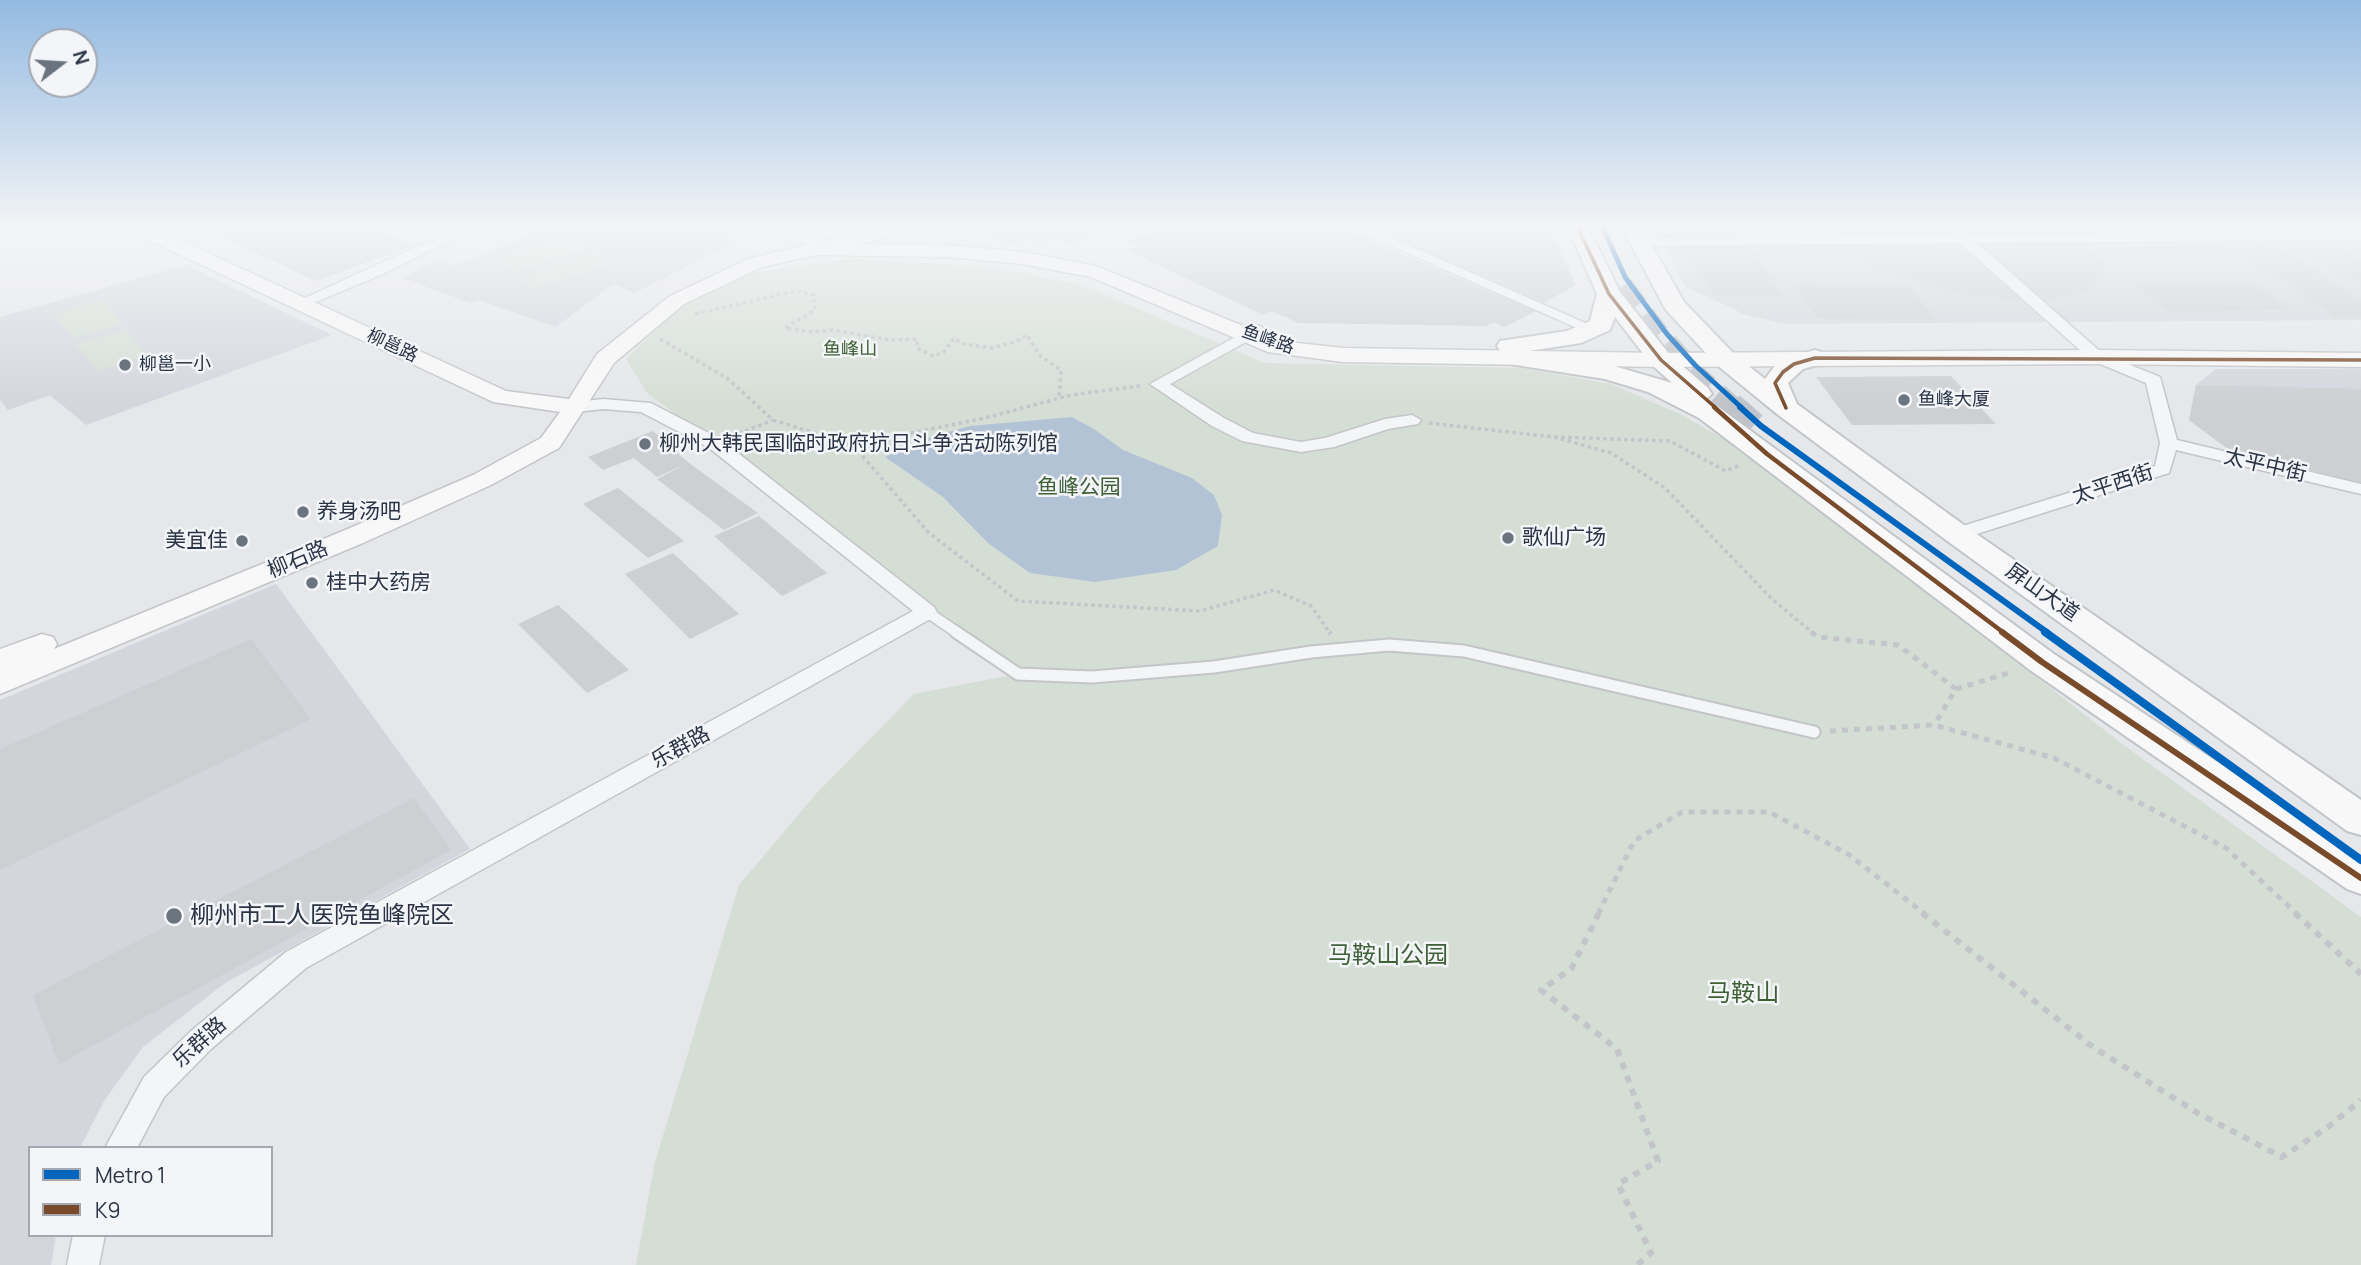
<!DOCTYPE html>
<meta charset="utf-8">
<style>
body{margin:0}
#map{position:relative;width:2361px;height:1265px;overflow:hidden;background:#e5e7ea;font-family:Manrope,sans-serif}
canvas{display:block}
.legend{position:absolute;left:28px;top:1146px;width:245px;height:91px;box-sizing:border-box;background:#f3f5f9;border:2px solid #a3a8b1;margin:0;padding:9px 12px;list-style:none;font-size:21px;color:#2a3445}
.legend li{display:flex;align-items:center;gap:14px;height:35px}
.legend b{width:35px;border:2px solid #a3a8b1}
.north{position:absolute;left:28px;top:28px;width:70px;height:70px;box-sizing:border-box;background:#f3f5f9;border:2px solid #a3a8b1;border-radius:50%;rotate:73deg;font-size:19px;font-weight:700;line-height:28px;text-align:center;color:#2a3445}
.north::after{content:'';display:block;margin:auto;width:24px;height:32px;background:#6b737f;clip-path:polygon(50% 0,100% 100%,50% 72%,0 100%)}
</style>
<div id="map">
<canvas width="2361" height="1265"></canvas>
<ul class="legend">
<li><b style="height:9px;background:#0065bd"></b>Metro 1</li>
<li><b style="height:9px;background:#7a4b2a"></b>K9</li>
</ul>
<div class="north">N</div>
</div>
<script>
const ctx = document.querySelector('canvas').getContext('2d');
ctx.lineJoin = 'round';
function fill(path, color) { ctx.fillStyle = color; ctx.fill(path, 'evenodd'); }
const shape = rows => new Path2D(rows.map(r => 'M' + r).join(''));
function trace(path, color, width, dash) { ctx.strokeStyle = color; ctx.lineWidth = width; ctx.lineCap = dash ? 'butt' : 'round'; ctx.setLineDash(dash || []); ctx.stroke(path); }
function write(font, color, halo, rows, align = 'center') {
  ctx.font = font + ' Manrope,"Noto Sans SC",sans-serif'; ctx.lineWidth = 5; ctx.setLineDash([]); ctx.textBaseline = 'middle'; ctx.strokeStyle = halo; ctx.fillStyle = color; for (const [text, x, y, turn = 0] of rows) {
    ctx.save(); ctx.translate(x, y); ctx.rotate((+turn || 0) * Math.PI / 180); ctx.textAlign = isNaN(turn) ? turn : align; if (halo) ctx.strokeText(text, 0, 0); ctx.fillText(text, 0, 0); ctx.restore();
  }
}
const built = shape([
 [542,228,720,228,735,243,634,293,613,284,556,327,478,300,470,303,403,278,437,261,456,265,522,238,531,230],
 [1653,228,2343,228,2361,237,2361,320,1785,324,1746,315,1686,287],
 [186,265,332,335,86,425,50,395,8,410,0,400,0,317],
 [2216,369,2361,369,2361,483,2228,449,2189,420,2196,385],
 [276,584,470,849,225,983,143,1047,104,1101,80,1148,30,1148,30,1235,56,1235,51,1265,0,1265,0,700]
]);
const green = shape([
 [573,237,588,248,511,272,497,260],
 [596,253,611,265,533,289,519,277],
 [852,258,999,268,1083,285,1265,363,1522,368,1611,384,1682,415,1750,454,2125,746,2361,917,2361,1265,636,1265,655,1162,739,885,816,794,914,694,1017,674,927,612,714,443,647,393,626,359,683,303,749,273],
 [102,300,123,324,73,338,53,314],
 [125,329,148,355,97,371,76,344]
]);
const water = shape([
 [1072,417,1094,429,1123,450,1192,478,1214,495,1222,515,1218,546,1176,570,1095,582,1030,573,988,543,943,497,885,457,933,436,970,426]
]);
const building = shape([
 [205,228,372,228,414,245,316,281],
 [982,228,1120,228,1069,244,1058,238,1041,243,1032,237,1008,245],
 [1159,228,1316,228,1322,230,1348,231,1536,311,1505,327,1494,322,1486,326,1298,323,1272,311,1263,315,1126,250,1138,246,1127,241],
 [1368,228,1550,228,1576,285,1544,303],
 [1677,228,1739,228,1745,236,1681,235],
 [1838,228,2061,228,2085,241,2103,259,2105,275,2091,289,2062,298,2021,300,1974,296,1927,286,1887,271,1858,255,1840,237],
 [2107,228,2151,228,2159,233,2114,233],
 [2175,228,2219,228,2225,231,2180,232],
 [2254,228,2301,228,2308,232,2259,232],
 [1685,246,1751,248,1784,298,1714,296],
 [2278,246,2361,301,2361,317,2335,317,2233,247],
 [2299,247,2341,247,2361,260,2361,282,2351,282],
 [2251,281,2292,310,2167,311,2131,282],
 [1794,286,1909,287,1937,320,1817,318],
 [1951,376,1996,424,1852,425,1816,377],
 [2196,385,2361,389,2361,483,2228,449,2189,420],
 [653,431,689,463,758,513,724,530,657,479,686,464,657,477,634,458,603,470,588,457],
 [618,488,684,541,648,558,583,504],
 [759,516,827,573,782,596,714,536],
 [673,553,739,614,690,639,625,574],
 [558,605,629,670,587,693,518,624],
 [251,639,311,719,0,870,0,749],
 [414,798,451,850,59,1064,33,995]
]);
const primaryTunnelFar1 = shape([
 [1622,287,1655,331,1696,377,1732,408]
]);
const primaryTunnel = shape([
 [1730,407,1758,431]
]);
const pathFar2 = shape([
 [695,314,797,291,814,295,815,310,785,328,814,332,832,330,891,340,917,339,917,348,933,356,943,353,954,338,963,344,991,348,1015,342,1027,335,1040,356,1061,370,1059,398],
 [660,339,727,378,773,420,853,445],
 [1140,386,1071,395,985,418,853,445,929,533,1018,601,1200,611,1274,590,1311,606,1330,633],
 [1429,423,1554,437,1670,441,1726,471,1740,465],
 [732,436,773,420],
 [1554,437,1611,453,1665,488,1772,599,1813,633]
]);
const pathFar1 = shape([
 [1329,632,1331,634],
 [1811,632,1818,637,1898,645,1956,689,1934,725],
 [1956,689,2012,672],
 [1830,731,1934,725,2054,758,2226,848,2297,914],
 [1598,914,1634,841,1682,812,1769,812,1848,854,1925,914]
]);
const path = shape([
 [1599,913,1571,969,1541,990,1617,1049,1658,1161,1618,1184,1651,1253,1637,1265],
 [1922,913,2093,1047,2196,1112,2282,1157,2328,1127,2361,1100],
 [2295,913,2361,974]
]);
const laneFar1 = shape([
 [927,612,958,633]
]);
const lane = shape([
 [956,632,1018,674,1092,677,1214,667,1311,652,1389,645,1464,651,1814,732]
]);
const street = shape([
 [457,228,476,228,383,274,306,306,301,307,294,303,457,228],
 [1351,228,1369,228,1599,329,1591,334,1586,332,1351,228],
 [1960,232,1967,235,2361,232,2361,240,1977,243,2103,354,2160,377,2177,440,2361,484,2361,494,2176,450,2169,473,1964,538,1950,538,1947,534,1950,530,2155,466,2160,443,2146,383,2091,360,1960,243,1653,246,1646,242,1653,238,1954,235,1960,232],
 [1257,325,1262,327,1265,330,1262,333,1170,384,1224,418,1253,433,1301,442,1325,438,1385,419,1412,415,1421,420,1418,424,1388,429,1334,447,1301,452,1242,441,1212,426,1150,384,1257,325],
 [603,399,651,403,720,439,934,607,937,612,934,617,306,968,211,1049,164,1097,137,1148,105,1148,144,1077,191,1031,286,952,913,611,708,447,641,412,603,409,576,412,568,407,576,402,603,399],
 [73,1235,105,1235,99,1265,67,1265,73,1235]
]);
const secondary = shape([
 [130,228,154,228,506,391,569,399,597,354,670,296,748,259,806,245,791,228,810,228,823,241,882,228,915,228,913,232,860,244,948,245,1023,252,1096,266,1280,341,1343,348,1661,353,2097,350,2361,353,2361,367,2097,364,1661,367,1343,362,1268,352,1091,277,1023,264,948,257,816,255,762,267,684,304,614,363,559,448,491,485,363,543,0,694,0,649,42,634,53,637,57,644,54,649,343,531,473,475,541,438,560,412,493,402,132,232,130,228]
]);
const primary = shape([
 [1568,228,1588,228,1620,292,1670,355,1708,388,1712,394,1705,400,1717,406,2054,654,2361,857,2361,894,2347,889,2030,670,1699,418,1648,392,1605,379,1497,362,1493,357,1500,351,1497,346,1500,341,1567,331,1590,321,1597,294,1568,228],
 [1615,317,1652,365,1672,383,1607,364,1522,352,1581,343,1610,330,1615,317],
 [1622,228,1642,228,1684,302,1735,355,1765,379,1774,367,1785,359,1815,350,1824,353,1828,358,1824,363,1803,369,1788,383,1797,404,1968,528,2361,800,2361,835,2347,831,1946,540,1777,414,1717,365,1666,310,1622,228]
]);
const bus1Far2 = shape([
 [1578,228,1609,294,1661,360,1716,408],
 [1786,408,1775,383,1783,372,1794,364,1815,358,2361,360]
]);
const bus1Far1 = shape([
 [1714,407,1767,454,2004,633]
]);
const bus1 = shape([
 [2002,632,2042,662,2361,878]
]);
const metro1Far2 = shape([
 [1603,228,1625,277,1667,334,1695,365,1742,408]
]);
const metro1Far1 = shape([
 [1740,407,1761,426,2048,633]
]);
const metro1 = shape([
 [2045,632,2361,860]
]);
const markers = [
 [125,365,7,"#6b737f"],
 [1904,400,7,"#6b737f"],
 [645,444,7,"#6b737f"],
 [303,512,7,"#6b737f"],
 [1508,538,7,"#6b737f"],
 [242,541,7,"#6b737f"],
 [312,583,7,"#6b737f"],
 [174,916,9,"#6b737f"]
];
const farStreetnames = [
 ["鱼峰路",1268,340,19],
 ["柳邕路",392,346,25]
];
const farParknames = [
 ["鱼峰山",850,350]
];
const farPoinames = [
 ["柳邕一小",139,365],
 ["鱼峰大厦",1918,400]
];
const poiNames = [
 ["柳州大韩民国临时政府抗日斗争活动陈列馆",659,444],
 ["养身汤吧",317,512],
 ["歌仙广场",1522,538],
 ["美宜佳",228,541,"right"],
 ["桂中大药房",326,583]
];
const streetNames = [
 ["太平中街",2265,466,13],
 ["太平西街",2113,485,-18],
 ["柳石路",298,560,-23],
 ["屏山大道",2042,593,35],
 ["乐群路",681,748,-29],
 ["乐群路",200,1043,-42]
];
const parkNames = [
 ["鱼峰公园",1079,488]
];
const nearPoinames = [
 ["柳州市工人医院鱼峰院区",190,916]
];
const nearParknames = [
 ["马鞍山公园",1388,956],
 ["马鞍山",1743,994]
];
fill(built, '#d3d6dd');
fill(green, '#d5ded5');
fill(water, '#b3c3d6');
fill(building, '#cdcfd3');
trace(primaryTunnelFar1, '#c0c3c9', 24, [24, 12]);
trace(primaryTunnel, '#c0c3c9', 30, [30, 15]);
trace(laneFar1, '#c3c5c8', 13);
trace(lane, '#c3c5c8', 15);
trace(street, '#c3c5c8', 3);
trace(secondary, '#c3c5c8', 3);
trace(primary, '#c1c4c8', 4);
trace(pathFar2, '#c3c5ca', 3.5, [3.5, 3.5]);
trace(pathFar1, '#c3c5ca', 5, [6, 6]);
trace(path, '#c3c5ca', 6, [7, 7]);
trace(laneFar1, '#f4f5f7', 10);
trace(lane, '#f4f5f7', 11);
fill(street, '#f4f5f7');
fill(secondary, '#f8f8f8');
fill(primary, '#f8f8f8');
trace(bus1Far2, '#7a4b2a', 3.5);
trace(bus1Far1, '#7a4b2a', 4.5);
trace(bus1, '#7a4b2a', 6);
trace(metro1Far2, '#0065bd', 5);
trace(metro1Far1, '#0065bd', 6);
trace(metro1, '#0065bd', 8);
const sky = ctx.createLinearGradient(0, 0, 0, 405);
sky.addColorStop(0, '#93bae1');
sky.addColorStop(0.56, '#f3f4f6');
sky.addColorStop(1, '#f3f4f600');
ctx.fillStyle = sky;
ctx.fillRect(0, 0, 2361, 405);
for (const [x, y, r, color] of markers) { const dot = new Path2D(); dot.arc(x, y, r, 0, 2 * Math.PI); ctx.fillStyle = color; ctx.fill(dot); trace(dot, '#f3f5f9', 2.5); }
write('18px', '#2a3445', '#f3f5f9', farStreetnames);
write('18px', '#3f6136', '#f3f5f9', farParknames);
write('18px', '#2a3445', '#f3f5f9', farPoinames, 'left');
write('21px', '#2a3445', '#f3f5f9', poiNames, 'left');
write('21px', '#2a3445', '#f3f5f9', streetNames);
write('21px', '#3f6136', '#f3f5f9', parkNames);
write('24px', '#2a3445', '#f3f5f9', nearPoinames, 'left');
write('24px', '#3f6136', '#f3f5f9', nearParknames);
</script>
